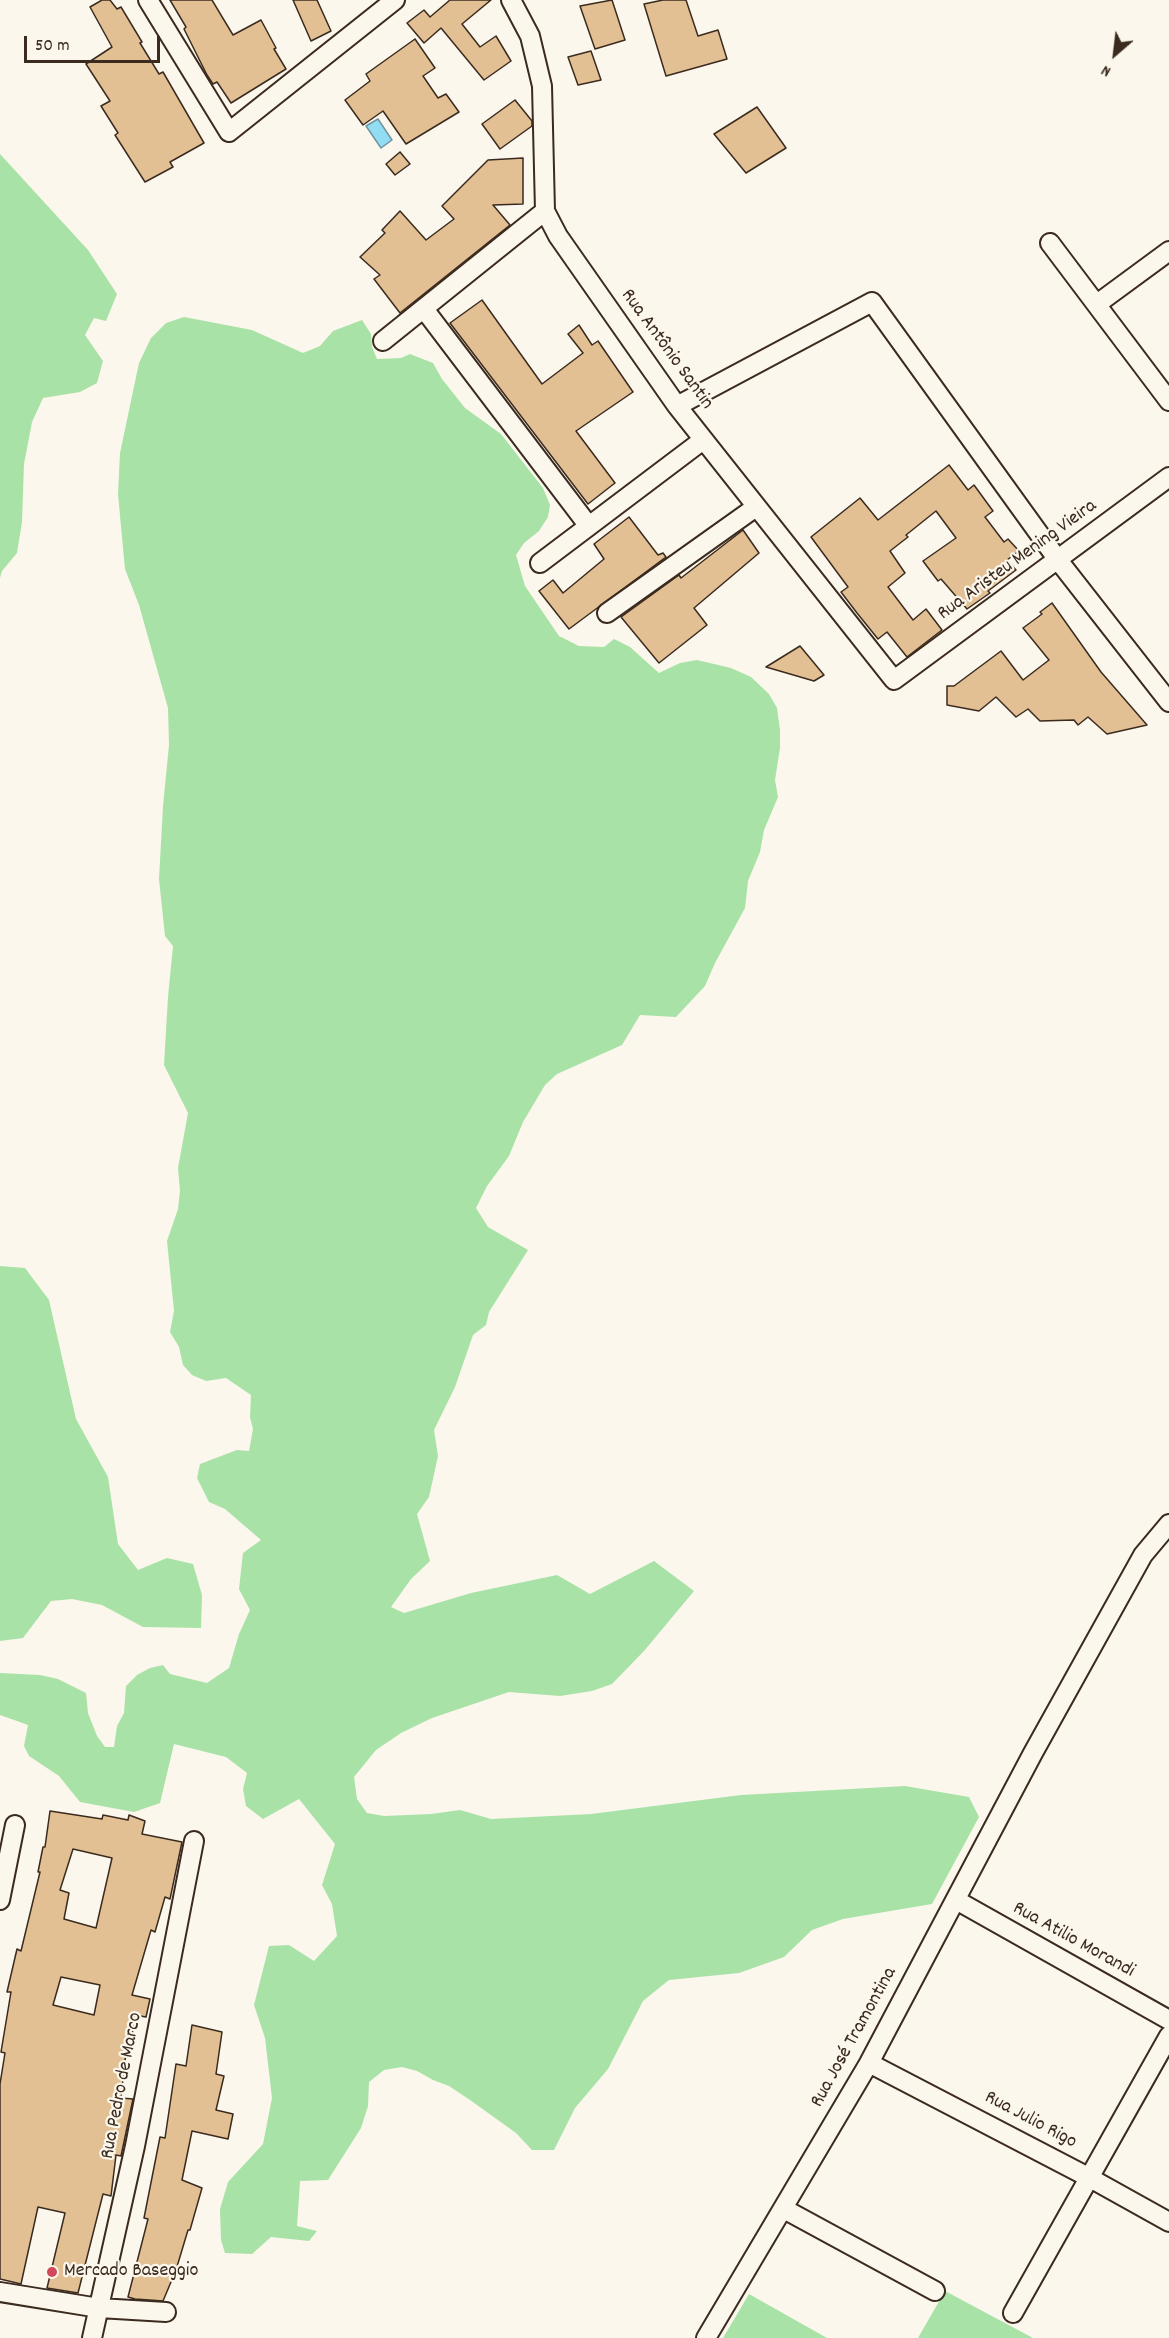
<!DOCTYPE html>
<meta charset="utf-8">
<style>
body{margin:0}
#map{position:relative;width:1169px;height:2338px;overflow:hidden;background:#fbf7ec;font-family:Dekko,sans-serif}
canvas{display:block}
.north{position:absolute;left:1085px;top:24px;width:60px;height:60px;-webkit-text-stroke:4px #fbf7ec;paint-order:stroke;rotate:208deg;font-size:16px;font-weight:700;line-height:24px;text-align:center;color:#3b2a1e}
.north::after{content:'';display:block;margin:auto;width:21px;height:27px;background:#3b2a1e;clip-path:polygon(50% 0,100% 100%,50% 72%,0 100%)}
.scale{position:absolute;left:24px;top:36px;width:136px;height:27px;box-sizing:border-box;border:3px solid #3b2a1e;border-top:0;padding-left:8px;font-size:18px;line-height:21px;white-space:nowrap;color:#3b2a1e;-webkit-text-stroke:4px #fbf7ec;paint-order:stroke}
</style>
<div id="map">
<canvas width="1169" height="2338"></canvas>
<div class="north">N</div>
<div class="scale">50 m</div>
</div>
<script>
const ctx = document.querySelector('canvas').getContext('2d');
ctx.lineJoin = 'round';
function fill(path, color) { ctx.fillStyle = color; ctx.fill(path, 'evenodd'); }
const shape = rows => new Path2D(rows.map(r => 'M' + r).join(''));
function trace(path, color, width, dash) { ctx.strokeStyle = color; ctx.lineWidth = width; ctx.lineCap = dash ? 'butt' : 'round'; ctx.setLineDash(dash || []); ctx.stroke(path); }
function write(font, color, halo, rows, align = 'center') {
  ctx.font = font + ' Dekko,sans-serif'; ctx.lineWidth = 4.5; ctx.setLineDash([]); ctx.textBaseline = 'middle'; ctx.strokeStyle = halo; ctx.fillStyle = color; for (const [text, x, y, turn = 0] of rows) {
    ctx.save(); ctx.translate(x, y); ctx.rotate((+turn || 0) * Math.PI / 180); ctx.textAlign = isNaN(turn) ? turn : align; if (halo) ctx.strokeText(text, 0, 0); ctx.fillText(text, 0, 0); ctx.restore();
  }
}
const green = shape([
 [0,154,88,250,117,294,106,321,94,318,85,335,103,361,97,383,80,392,43,398,32,422,24,464,22,522,17,553,2,571,0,578],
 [184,317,252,330,303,353,320,346,333,331,362,320,371,334,372,347,377,359,401,358,410,354,433,363,442,379,465,408,501,434,543,488,550,505,548,517,539,531,524,543,516,555,525,586,559,636,579,646,604,647,614,639,630,647,659,673,680,663,697,660,731,668,751,677,769,694,777,708,780,730,780,748,775,780,778,797,764,830,760,852,748,881,745,908,715,963,705,986,676,1017,640,1015,622,1045,557,1074,545,1085,523,1122,509,1156,487,1186,476,1208,488,1227,528,1250,489,1312,486,1325,473,1335,455,1387,434,1430,438,1456,429,1497,417,1514,430,1561,411,1579,391,1607,404,1613,471,1593,557,1575,590,1594,654,1561,694,1591,644,1651,612,1684,592,1691,560,1696,509,1692,432,1718,401,1733,376,1750,354,1777,357,1799,367,1813,384,1816,431,1814,460,1810,491,1819,591,1814,741,1795,905,1786,969,1797,979,1817,932,1904,843,1919,812,1930,784,1957,739,1973,669,1980,643,2001,608,2069,575,2108,554,2150,532,2150,516,2133,470,2100,449,2086,433,2080,417,2071,402,2067,384,2070,369,2082,368,2106,361,2128,328,2180,300,2181,297,2226,317,2231,309,2241,271,2237,252,2254,225,2253,221,2240,220,2209,228,2182,263,2144,272,2098,265,2038,254,2005,269,1946,289,1945,314,1961,337,1936,332,1904,322,1885,335,1844,299,1799,263,1819,246,1806,243,1789,247,1773,226,1757,174,1744,160,1803,134,1812,80,1802,59,1776,29,1756,24,1746,28,1725,0,1715,0,1673,40,1675,58,1679,86,1693,88,1713,97,1736,105,1747,114,1747,117,1726,124,1713,126,1686,137,1675,150,1668,163,1665,170,1674,207,1683,229,1668,239,1634,250,1610,239,1589,243,1553,261,1540,225,1509,209,1502,197,1478,200,1464,237,1450,249,1451,253,1429,250,1417,251,1395,226,1378,206,1381,192,1375,183,1365,179,1347,170,1332,174,1311,167,1241,178,1209,180,1191,178,1168,188,1113,164,1065,168,997,173,946,165,936,159,879,163,806,169,745,168,708,139,605,125,569,118,494,120,453,139,363,151,338,166,323],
 [0,1266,25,1268,49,1300,76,1419,108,1477,118,1544,138,1570,167,1558,193,1564,202,1595,201,1628,143,1627,102,1605,72,1599,51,1601,23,1638,0,1641],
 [945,2291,1033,2338,918,2338],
 [749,2294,827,2338,723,2338]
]);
const water = shape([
 [378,119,392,140,381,148,366,126,378,119]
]);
const building = shape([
 [102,0,110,0,117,9,121,7,142,42,140,43,159,74,163,72,204,143,170,162,173,167,145,182,115,135,118,133,101,106,110,101,86,64,112,47,90,7,102,0],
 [170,0,212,0,233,35,261,20,276,48,274,49,286,69,231,103,217,82,213,84,207,75,184,29,186,27,170,0],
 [293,0,317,0,331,31,311,41,293,0],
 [450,0,491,0,462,24,480,47,496,36,511,61,484,80,441,28,424,43,407,23,424,10,430,17,450,0],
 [612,0,625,40,595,49,580,6,612,0],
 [663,0,686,0,698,36,718,30,727,59,666,76,644,4,663,0],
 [415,39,435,68,423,76,438,98,446,94,459,112,406,144,383,111,363,125,345,100,370,81,366,74,415,39],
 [591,51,601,80,578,85,568,57,591,51],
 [515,100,532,121,532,126,500,149,482,124,515,100],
 [757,107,786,148,746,173,714,134,757,107],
 [400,152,410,164,395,175,386,164,400,152],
 [523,158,523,204,493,205,510,225,400,313,374,279,380,275,360,257,385,233,382,230,400,211,426,240,454,219,442,206,488,160,523,158],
 [482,300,542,384,583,353,568,334,579,325,592,345,598,341,633,392,576,431,615,483,588,504,450,323,482,300],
 [949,465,968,490,974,485,993,511,985,517,1004,542,1008,539,1019,551,1007,560,1016,570,988,591,990,593,967,609,941,579,938,581,923,561,956,538,936,511,906,535,908,537,890,551,905,573,888,587,913,620,926,609,942,630,907,657,887,632,878,639,857,613,841,592,848,587,811,537,860,498,878,520,949,465],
 [629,517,658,555,663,553,666,557,569,629,539,591,553,580,563,593,604,559,594,544,629,517],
 [743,530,759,553,694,608,707,625,659,663,621,617,679,575,681,578,743,530],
 [1052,603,1101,672,1147,725,1107,734,1088,717,1078,725,1074,720,1040,721,1028,709,1016,717,996,697,979,711,947,705,947,686,954,686,1001,651,1023,680,1049,660,1023,628,1042,614,1040,612,1052,603],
 [800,646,824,675,814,681,766,667,800,646],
 [50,1811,102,1819,103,1815,128,1820,129,1815,145,1821,142,1834,182,1842,170,1899,165,1897,155,1932,151,1930,132,1995,150,1999,146,2017,135,2015,132,2037,130,2036,125,2060,121,2098,133,2099,121,2156,116,2155,111,2196,103,2194,78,2293,47,2288,65,2213,38,2207,21,2284,0,2279,0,2084,5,2053,1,2052,11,1992,7,1992,17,1949,21,1951,40,1872,38,1872,43,1847,45,1847,50,1811],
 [73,1849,112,1858,96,1928,64,1919,69,1893,60,1890,73,1849],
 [61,1977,100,1985,94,2015,53,2005,61,1977],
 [192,2025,222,2032,216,2074,224,2076,216,2110,233,2114,228,2139,192,2131,182,2180,202,2188,190,2230,188,2230,176,2270,163,2301,135,2299,128,2297,148,2219,144,2218,160,2137,165,2138,176,2064,186,2066,192,2025]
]);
const minor = shape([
 [148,0,229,132,395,0],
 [511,0,530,36,542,86,545,211,558,236,677,406,894,680,1169,477],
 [1050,243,1169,401],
 [1097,304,1169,251],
 [424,309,588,525],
 [383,341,545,211],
 [677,406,872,302,1058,560,1169,702],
 [540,563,703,440],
 [607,613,756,507],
 [0,1900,15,1825],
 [956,1900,1169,2020],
 [869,2063,1090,2178,1169,2222],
 [784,2209,935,2291],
 [0,2292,99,2308,166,2312],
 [1013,2313,1169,2036],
 [92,2338,135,2146,194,1841],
 [706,2338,869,2063,1033,1753,1143,1555,1169,1524]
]);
const markers = [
 [52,2272,6,"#d1495b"]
];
const streetNames = [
 ["Rua Antônio Santin",666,350,54],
 ["Rua Aristeu Mening Vieira",1018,561,-36],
 ["Rua Atilio Morandi",1073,1941,29],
 ["Rua José Tramontina",855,2038,-61],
 ["Rua Pedro de Marco",123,2086,-79],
 ["Rua Julio Rigo",1030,2121,28]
];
const poiNames = [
 ["Mercado Baseggio",64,2272]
];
fill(green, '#a9e2a7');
fill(water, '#93ddf4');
trace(water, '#70959e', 1.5);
fill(building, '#e2c094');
trace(building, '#3b2a1e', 1.5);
trace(minor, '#3b2a1e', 22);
trace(minor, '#fbf7ec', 18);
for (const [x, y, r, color] of markers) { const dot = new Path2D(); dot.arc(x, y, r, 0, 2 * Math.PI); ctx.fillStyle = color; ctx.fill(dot); trace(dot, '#fbf7ec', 2); }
write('20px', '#3b2a1e', '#fbf7ec', streetNames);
write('20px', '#3b2a1e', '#fbf7ec', poiNames, 'left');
</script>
